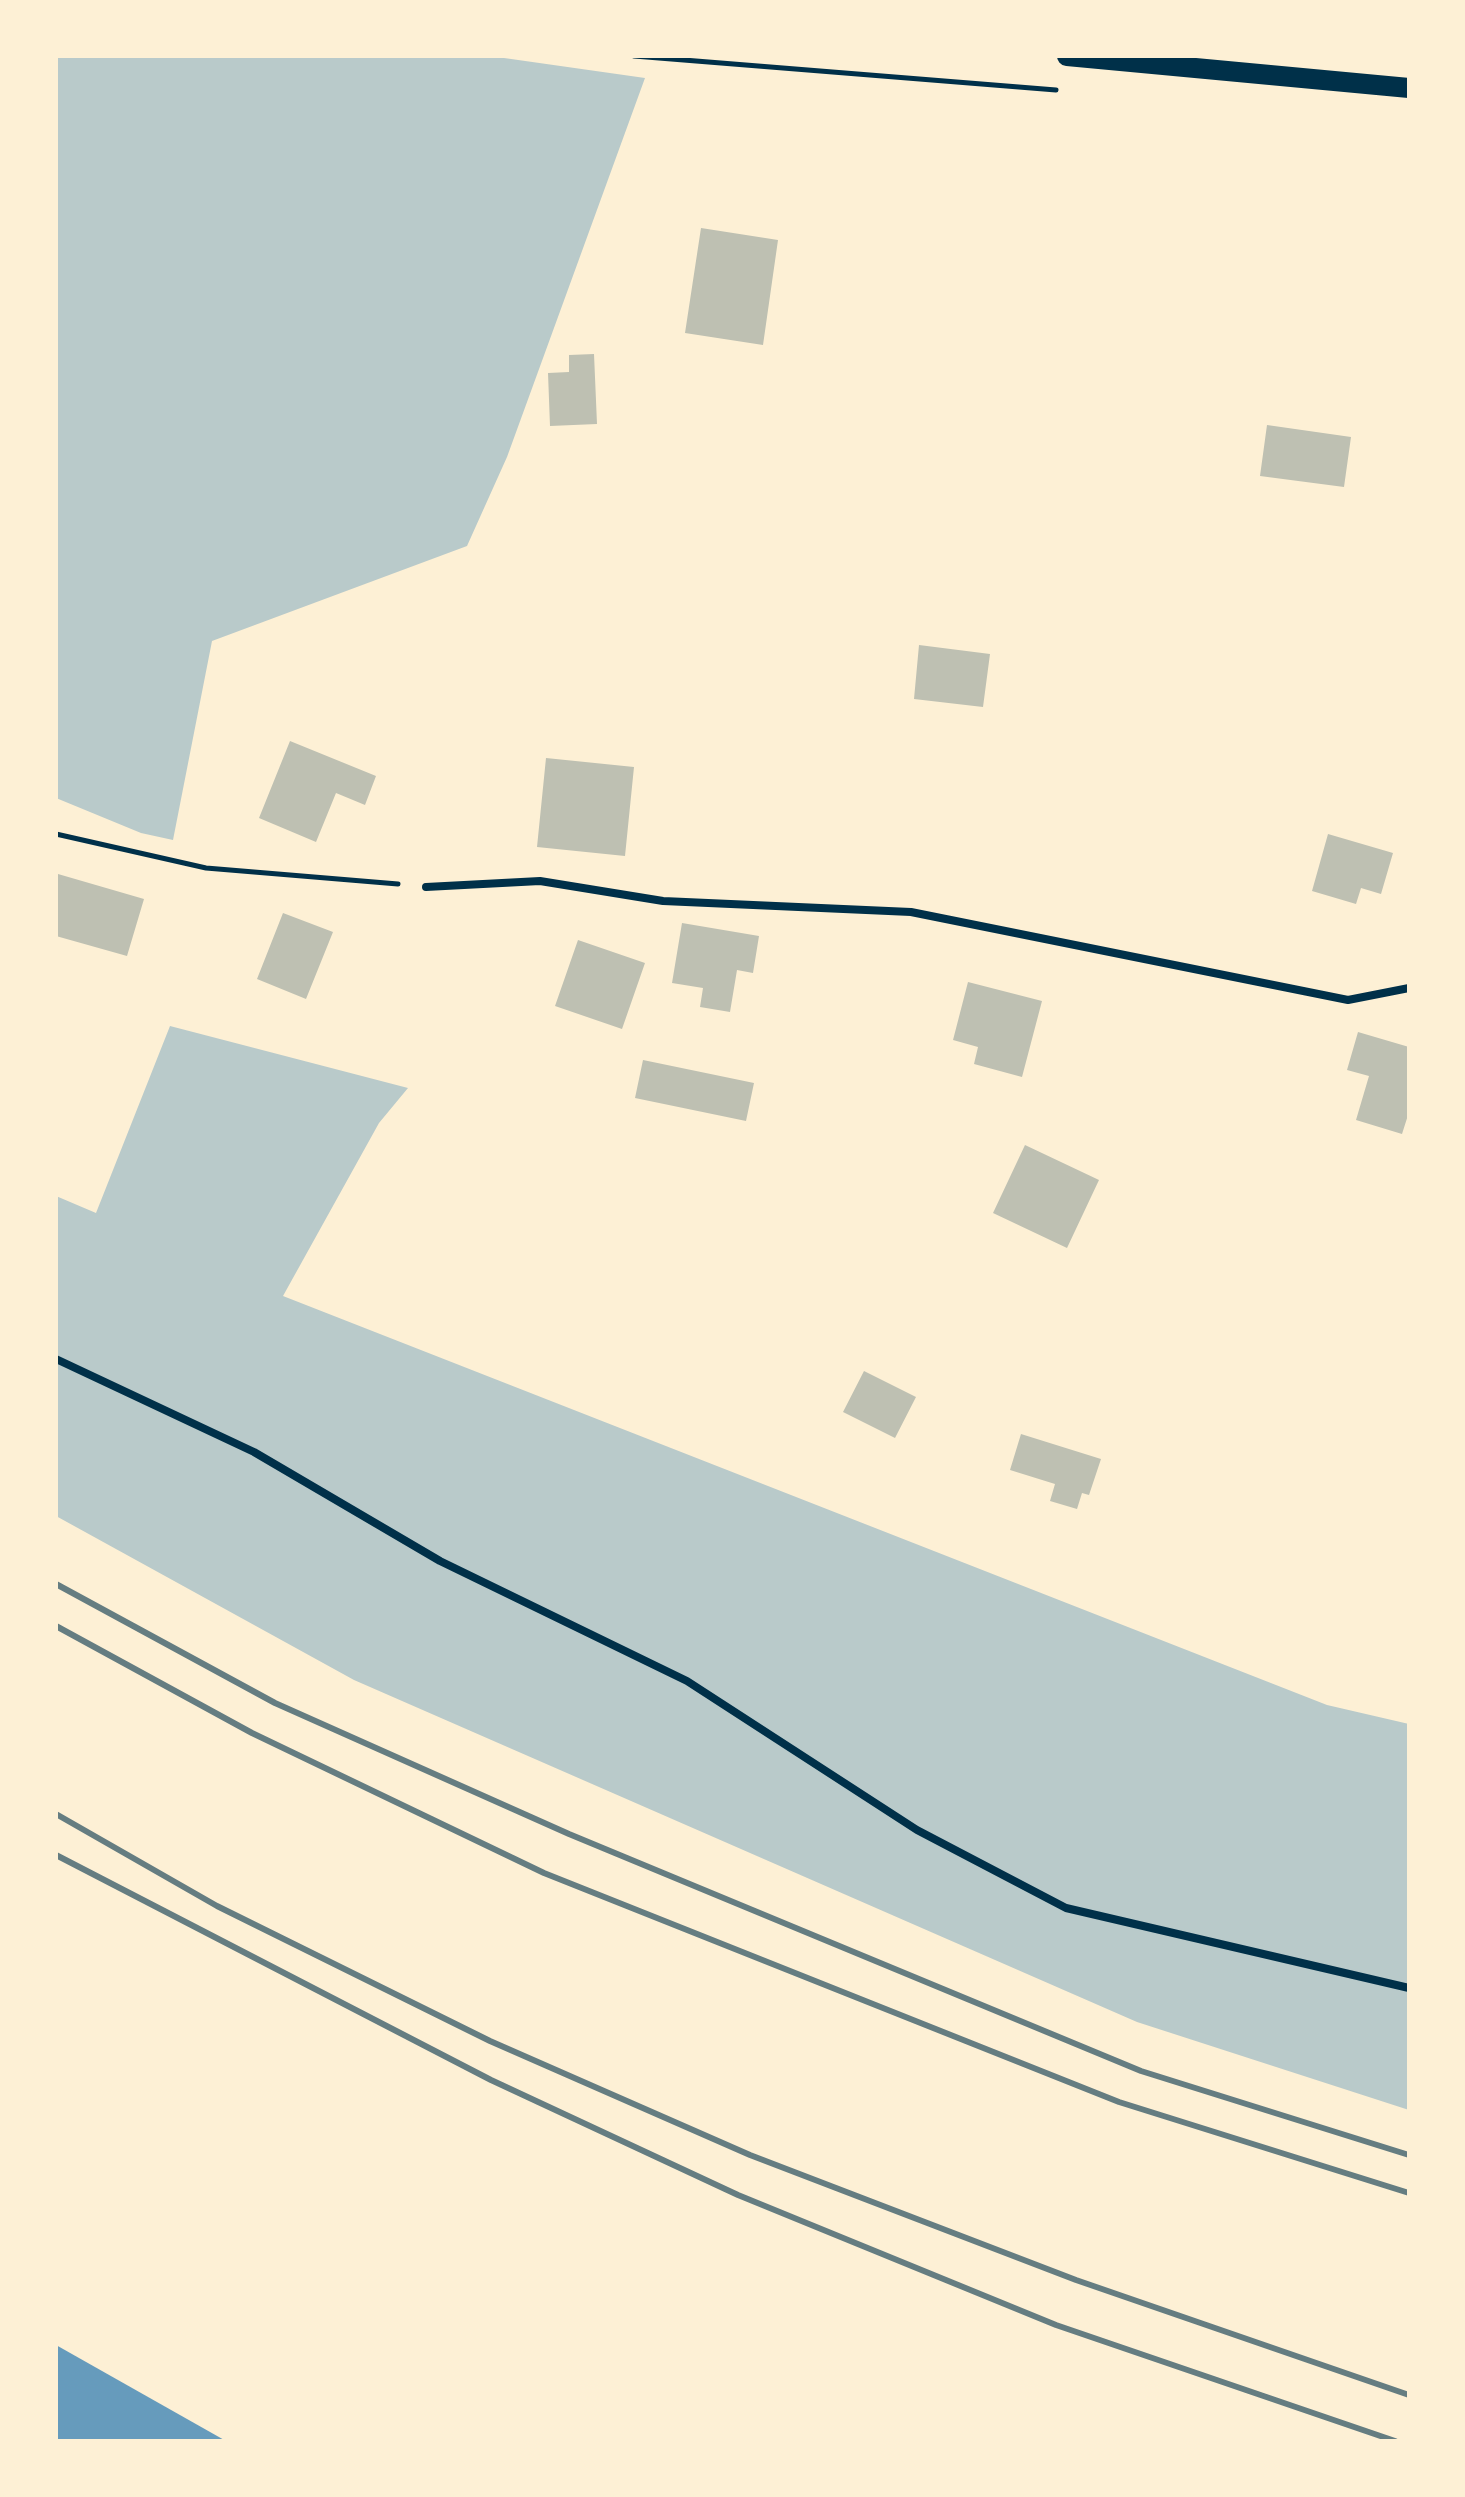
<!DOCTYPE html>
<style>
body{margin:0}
#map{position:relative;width:1465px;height:2497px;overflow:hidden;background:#fdf0d5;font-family:"Noto Sans",sans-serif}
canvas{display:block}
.frame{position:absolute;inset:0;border:58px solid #fdf0d5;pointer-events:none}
</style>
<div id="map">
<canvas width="1465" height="2497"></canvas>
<div class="frame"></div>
</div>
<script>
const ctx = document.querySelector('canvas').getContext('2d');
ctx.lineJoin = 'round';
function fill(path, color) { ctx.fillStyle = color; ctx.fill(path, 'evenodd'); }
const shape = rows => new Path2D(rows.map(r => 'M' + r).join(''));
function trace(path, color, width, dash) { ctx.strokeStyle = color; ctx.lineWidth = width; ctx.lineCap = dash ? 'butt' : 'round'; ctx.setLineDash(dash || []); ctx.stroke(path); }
const green = shape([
 [56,56,490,56,645,78,507,457,467,546,212,641,173,840,141,833,56,798],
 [170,1026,408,1088,379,1123,283,1296,1327,1705,1409,1724,1409,2110,1137,2022,354,1680,56,1516,56,1196,96,1213]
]);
const water = shape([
 [56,2345,226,2441,56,2441]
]);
const building = shape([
 [701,228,778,240,763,345,685,333],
 [594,354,597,424,550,426,548,373,569,372,569,355],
 [1267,425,1351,437,1344,487,1260,476],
 [919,645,990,654,983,707,914,699],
 [290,741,376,776,365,805,336,793,316,842,259,818],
 [546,758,634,767,625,856,537,847],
 [1328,834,1393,853,1381,894,1361,888,1356,904,1312,891],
 [58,874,144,899,127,956,56,936],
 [283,913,333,932,306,999,257,979],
 [682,923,759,936,753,973,737,970,730,1012,700,1007,703,988,672,983],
 [578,940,645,963,622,1029,555,1006],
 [968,982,1042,1001,1022,1077,974,1064,978,1047,953,1040],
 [1358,1032,1409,1047,1409,1112,1402,1134,1356,1120,1369,1076,1347,1070],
 [643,1060,754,1083,746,1121,635,1098],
 [1025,1145,1099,1180,1067,1248,993,1213],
 [864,1371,916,1397,895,1438,843,1412],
 [1021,1434,1101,1459,1089,1495,1082,1493,1077,1509,1050,1501,1055,1484,1010,1470]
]);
const path = shape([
 [634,56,1056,90],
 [56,834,206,868,398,884]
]);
const minor = shape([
 [426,887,540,881,663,901,911,912,1348,1000,1409,988],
 [56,1359,254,1452,440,1561,687,1681,917,1830,1066,1908,1409,1988]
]);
const primary = shape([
 [1067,56,1409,88]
]);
const rail = shape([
 [56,1584,275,1703,569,1834,1141,2071,1409,2155],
 [56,1626,252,1733,544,1873,1119,2102,1409,2193],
 [56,1814,217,1906,490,2041,750,2155,1076,2280,1409,2395],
 [56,1855,491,2080,738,2195,1056,2325,1395,2441]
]);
fill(green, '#b9caca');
fill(water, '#669bbc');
fill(building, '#bec0b2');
trace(path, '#003049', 5);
trace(minor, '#003049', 8);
trace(primary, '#003049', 20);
trace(rail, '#657d81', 6);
</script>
